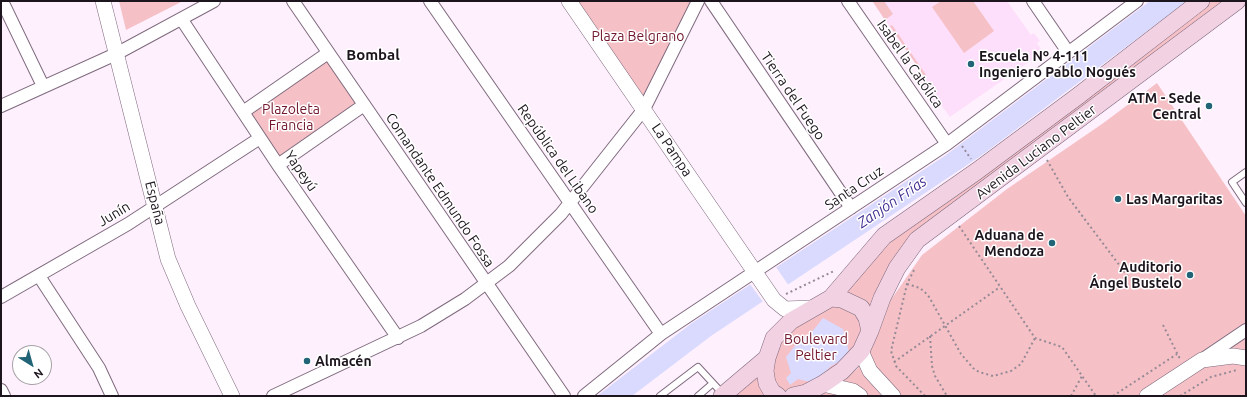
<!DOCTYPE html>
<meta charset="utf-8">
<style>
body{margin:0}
#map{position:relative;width:1247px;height:397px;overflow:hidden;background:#fff0fe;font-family:Ubuntu,sans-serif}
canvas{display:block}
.frame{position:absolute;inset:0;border:2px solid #1d151d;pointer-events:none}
.north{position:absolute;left:12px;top:345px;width:40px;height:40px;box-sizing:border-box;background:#fff;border:1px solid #a5a1a5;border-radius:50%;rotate:143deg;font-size:11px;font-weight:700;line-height:16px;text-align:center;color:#1d151d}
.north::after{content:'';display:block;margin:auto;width:14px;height:18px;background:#216477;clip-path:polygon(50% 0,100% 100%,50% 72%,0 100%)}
</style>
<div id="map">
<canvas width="1247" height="397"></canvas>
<div class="frame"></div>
<div class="north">N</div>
</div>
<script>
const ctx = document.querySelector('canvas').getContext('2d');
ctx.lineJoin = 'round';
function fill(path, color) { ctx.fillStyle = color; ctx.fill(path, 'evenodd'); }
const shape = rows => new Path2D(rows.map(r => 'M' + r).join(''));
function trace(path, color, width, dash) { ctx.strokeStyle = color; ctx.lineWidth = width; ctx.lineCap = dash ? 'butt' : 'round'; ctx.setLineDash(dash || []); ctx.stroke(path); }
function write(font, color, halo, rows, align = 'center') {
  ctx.font = font + ' Ubuntu,sans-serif'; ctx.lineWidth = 3; ctx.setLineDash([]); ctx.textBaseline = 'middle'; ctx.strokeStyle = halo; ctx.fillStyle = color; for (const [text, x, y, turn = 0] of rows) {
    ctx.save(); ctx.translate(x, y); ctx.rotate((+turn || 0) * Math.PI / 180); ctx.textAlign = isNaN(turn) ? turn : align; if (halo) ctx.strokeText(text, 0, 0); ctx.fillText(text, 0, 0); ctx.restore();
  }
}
const built = shape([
 [872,1,1007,1,1031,35,1034,33,1040,41,1037,43,1043,52,950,117,938,101,934,103,918,81,924,76]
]);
const green = shape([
 [119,1,183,1,126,30],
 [572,1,694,1,643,104],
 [884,1,893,14,885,20,873,2],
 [941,1,973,1,994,31,964,53,932,7],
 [1207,1,1232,1,915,238,859,349,792,396,731,396,775,339,831,299,899,234],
 [892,25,926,75,924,76,890,26],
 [328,53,364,105,278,165,243,112],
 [1157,83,1246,216,1246,396,808,396,843,380,857,369,870,352,873,338,888,304,922,255,1007,189,1102,124]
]);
const water = shape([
 [1150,1,1187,1,982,155,711,336,632,396,597,396,692,323,946,155],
 [823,318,843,329,850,356,831,366,814,383,798,379,790,385,786,378,791,373,786,357,798,342,811,333]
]);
const pier = shape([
 [776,267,789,286,763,302,750,284]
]);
const path = shape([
 [962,146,971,159],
 [1047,160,1068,197,1129,278],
 [959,226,1035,338,1062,347,1096,396],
 [914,270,907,284,891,351,896,366,925,396],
 [907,284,920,288,928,295,961,354,973,368,979,372,993,376,1011,371,1021,364,1035,338],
 [786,294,834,271],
 [1163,325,1180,359],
 [930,336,932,366,935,376,947,396],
 [894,362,1000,287],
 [1071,396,1082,376],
 [1113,396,1177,354],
 [1180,396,1211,377,1237,370]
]);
const service = shape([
 [1246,172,1232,182,1246,203],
 [660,396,698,367,722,393],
 [698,396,712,384]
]);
const minor = shape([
 [2,1,43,86],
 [293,1,564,396],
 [430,1,661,334],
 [711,1,851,208],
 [848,1,947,144],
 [1033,1,1068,52],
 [182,20,278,165,398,338],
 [1,106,116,54,214,1],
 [243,112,328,53],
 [278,165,364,105],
 [39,276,99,368,112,396],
 [1,297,128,224,260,138],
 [1203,359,1246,330],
 [1,390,4,396],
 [273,396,421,326,465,299,509,266,561,214,644,109,698,1],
 [584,396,661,334,947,144,1137,1]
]);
const tertiary = shape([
 [103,1,168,259,188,306,232,396],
 [569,1,774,300,785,309,811,308],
 [861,351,870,371,893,396],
 [823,384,853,391,860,396],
 [1147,396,1202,360,1233,356,1246,358]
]);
const secondary = shape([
 [831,298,884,236,977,171,1078,96,1201,1],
 [870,331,882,298,897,268,917,240,1237,1],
 [722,396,767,358],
 [778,396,772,392,767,383,765,371,767,358,774,338,791,321,831,298,842,299,861,308,867,318,870,331,861,351,842,371,823,384,806,393,793,396]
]);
const markers = [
 [971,64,4,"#216477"],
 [1209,106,4,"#216477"],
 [1118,199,4,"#216477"],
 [1052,243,4,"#216477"],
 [1190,275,4,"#216477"],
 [307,361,4,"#216477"]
];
const parkNames = [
 ["Plaza Belgrano",638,36],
 ["Plazoleta",291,109],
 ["Francia",291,125],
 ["Boulevard",816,339],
 ["Peltier",816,355]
];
const poiNames = [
 ["Escuela Nº 4-111",979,56],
 ["Ingeniero Pablo Nogués",979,72],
 ["ATM - Sede",1201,98,"right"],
 ["Central",1201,114,"right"],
 ["Las Margaritas",1126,199],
 ["Aduana de",1044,235,"right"],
 ["Mendoza",1044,251,"right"],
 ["Auditorio",1182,267,"right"],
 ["Ángel Bustelo",1182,283,"right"],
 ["Almacén",315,361]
];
const streetNames = [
 ["Isabel la Católica",910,64,55],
 ["Tierra del Fuego",793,96,56],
 ["La Pampa",672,150,56],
 ["Avenida Luciano Peltier",1036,152,-37],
 ["República del Libano",558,159,55],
 ["Yapeyú",301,171,55],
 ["Santa Cruz",854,188,-34],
 ["Comandante Edmundo Fossa",440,190,56],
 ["España",155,203,76],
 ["Junín",114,214,-31]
];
const neighbourhoodNames = [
 ["Bombal",373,55]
];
const waterNames = [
 ["Zanjón Frías",892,202,-34]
];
fill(built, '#fedffb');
fill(green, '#f5c1c6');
fill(water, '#dadaff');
fill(pier, '#fff0fe');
trace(service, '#7f6a7e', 8);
trace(minor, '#7f6a7e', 14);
trace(tertiary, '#7f6a7e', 16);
trace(secondary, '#7f6a7e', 18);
trace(path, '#968a96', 2, [2, 3]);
trace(service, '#fff', 6);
trace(minor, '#fff', 12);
trace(tertiary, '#fff', 15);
trace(secondary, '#f1d1e2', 17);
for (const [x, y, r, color] of markers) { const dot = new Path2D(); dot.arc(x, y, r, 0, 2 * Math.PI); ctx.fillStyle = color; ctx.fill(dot); trace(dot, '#fff', 1.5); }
write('14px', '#72172e', '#fff', parkNames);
write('bold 14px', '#1d151d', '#fff', poiNames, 'left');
write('14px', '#1d151d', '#fff', streetNames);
write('bold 15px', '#1d151d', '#fff', neighbourhoodNames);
write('italic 15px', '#402d90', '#fff', waterNames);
</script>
